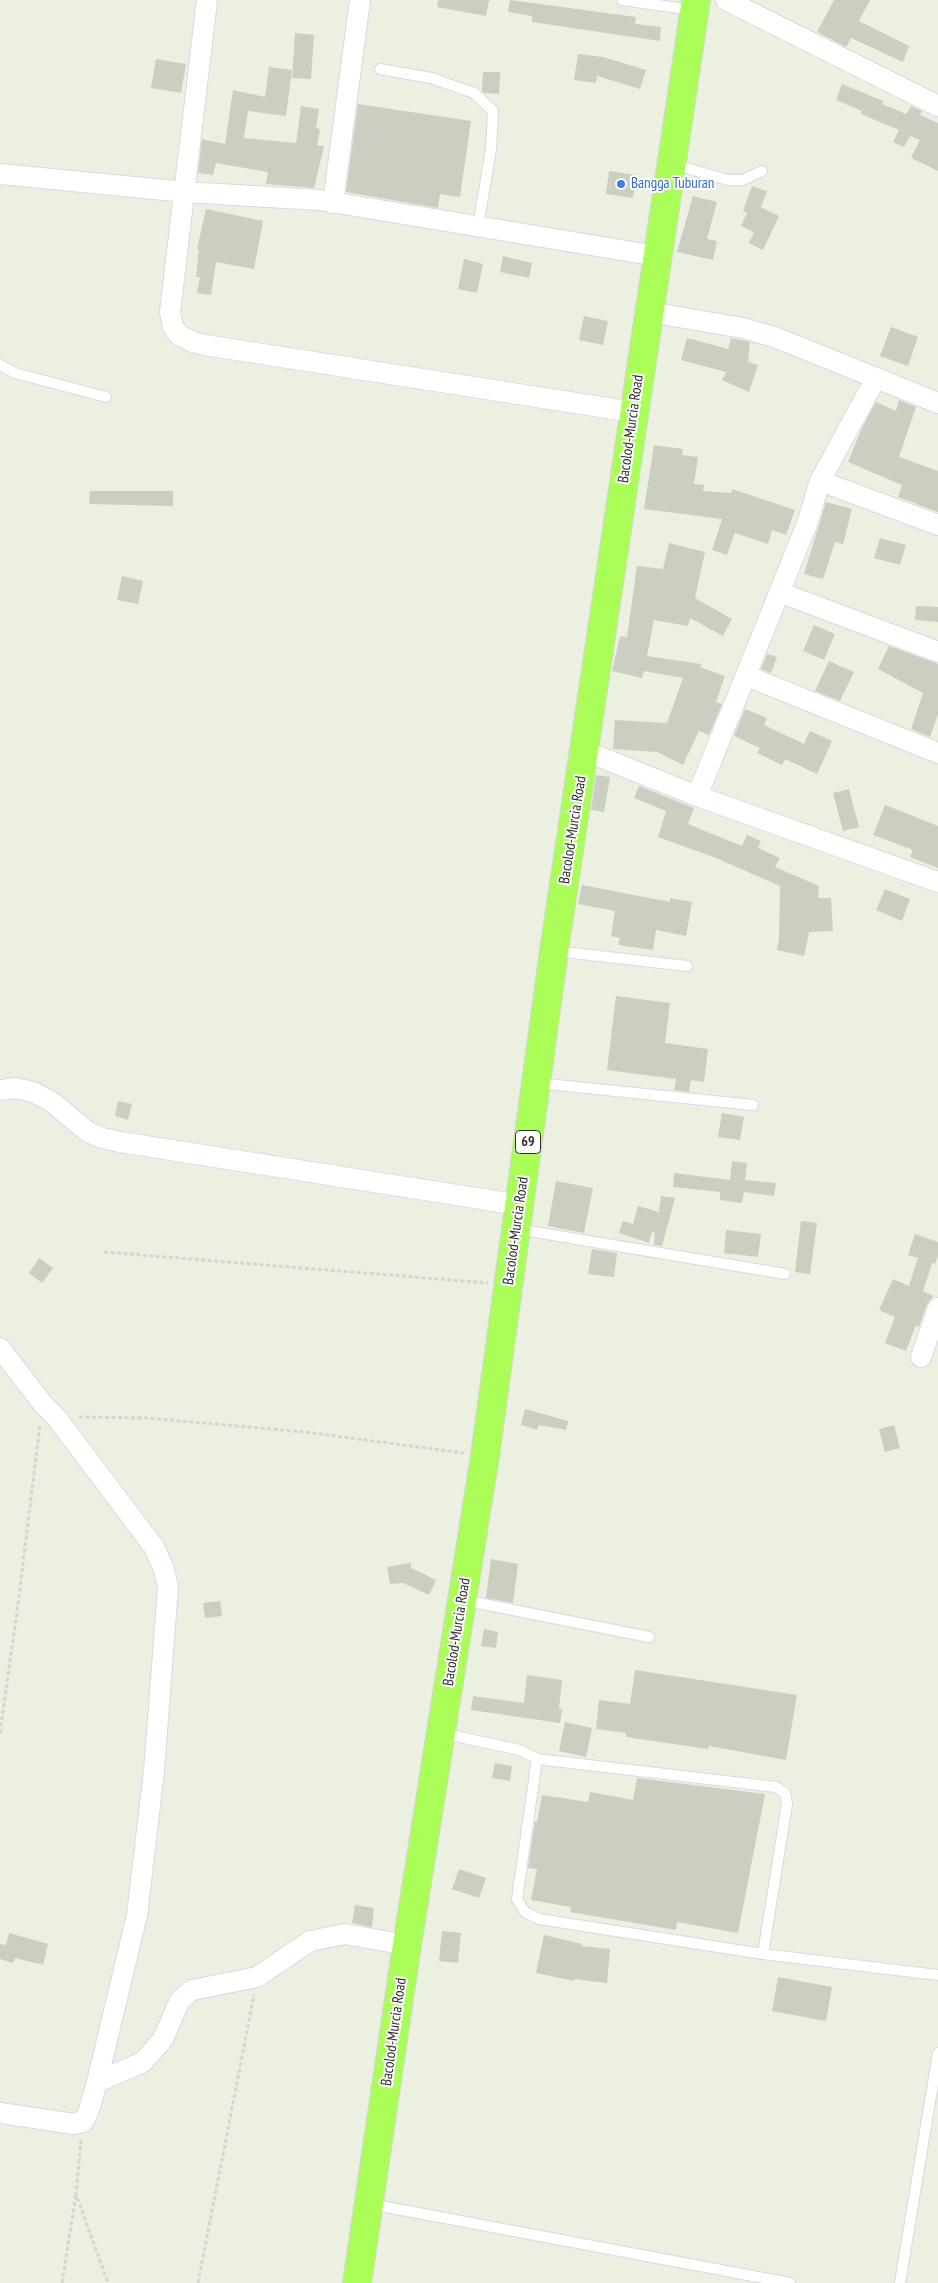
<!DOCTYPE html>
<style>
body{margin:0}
canvas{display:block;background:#ebf0e0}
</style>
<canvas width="938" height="2283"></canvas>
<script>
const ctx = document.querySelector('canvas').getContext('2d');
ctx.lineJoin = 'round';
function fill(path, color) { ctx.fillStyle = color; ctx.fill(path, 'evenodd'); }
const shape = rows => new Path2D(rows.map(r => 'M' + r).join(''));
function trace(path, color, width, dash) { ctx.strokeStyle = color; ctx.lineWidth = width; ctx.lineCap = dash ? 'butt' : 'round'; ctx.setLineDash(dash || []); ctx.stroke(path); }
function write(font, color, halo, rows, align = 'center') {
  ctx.font = font + ' "PT Sans Narrow",sans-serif'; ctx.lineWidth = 4; ctx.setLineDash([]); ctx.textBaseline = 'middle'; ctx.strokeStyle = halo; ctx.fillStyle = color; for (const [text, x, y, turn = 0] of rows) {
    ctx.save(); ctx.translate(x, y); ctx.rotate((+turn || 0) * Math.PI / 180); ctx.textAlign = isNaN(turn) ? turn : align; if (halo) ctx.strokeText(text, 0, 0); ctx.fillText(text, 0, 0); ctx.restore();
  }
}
const building = shape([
 [438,0,489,0,486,16,437,7],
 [510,0,636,17,635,24,661,27,660,41,532,22,532,16,508,12],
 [834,0,870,0,859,21,909,46,903,62,851,38,846,47,817,32],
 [295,33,314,35,311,79,292,78],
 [578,54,603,57,646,70,640,89,597,76,596,83,574,80],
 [156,59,186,64,181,93,151,88],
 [269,67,292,70,286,116,248,111,244,138,296,143,301,106,319,109,316,128,320,129,317,145,324,146,314,188,266,184,268,172,216,163,213,175,198,173,202,139,225,144,233,90,265,97],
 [483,72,500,72,499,94,484,93,482,91],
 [842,84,883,101,882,104,906,114,911,106,922,111,920,115,938,123,938,171,911,158,920,140,910,136,904,147,893,142,899,130,861,114,862,111,836,100],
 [358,104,471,121,460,197,440,194,438,208,346,192],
 [609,171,636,175,633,198,606,194],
 [752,186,767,191,761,207,779,216,763,250,749,243,754,232,741,226,747,213,743,211],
 [693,196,717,202,707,239,717,241,713,260,677,252],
 [206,209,263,221,254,269,216,262,211,295,197,293,200,277,196,277,199,250,197,249],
 [503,256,532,263,529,278,500,272],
 [464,259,483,264,477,293,458,289],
 [584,316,608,321,603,345,579,340],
 [891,327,918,337,908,366,880,356],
 [687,338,728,349,731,338,750,342,748,362,758,365,749,392,722,380,726,372,681,360],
 [899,400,916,407,899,457,938,471,938,512,898,497,902,485,848,462,862,428,876,402,896,411],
 [654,445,683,449,682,455,698,457,694,484,704,485,703,491,731,493,732,489,795,510,786,535,772,530,768,544,735,533,727,555,712,550,722,519,644,509],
 [90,491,173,491,173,506,89,504],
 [826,502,852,509,843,544,835,542,823,579,804,574],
 [880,538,906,545,900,565,874,558],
 [669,543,705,552,695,598,732,619,723,636,690,618,688,626,654,620,647,656,701,664,700,667,725,676,716,702,722,704,709,735,699,731,683,765,657,752,613,749,615,720,667,723,683,678,644,671,642,678,612,671,620,636,627,637,637,566,663,569],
 [122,576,143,581,138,604,117,600],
 [916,606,938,607,938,622,915,620],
 [814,625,835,634,824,660,803,651],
 [889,646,938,664,938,714,930,737,911,729,923,693,878,669],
 [767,654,777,657,771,673,761,669],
 [829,661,854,672,840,701,815,691],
 [745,709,767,718,764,725,804,744,810,731,832,741,817,774,785,759,782,765,757,753,760,748,734,736],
 [596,775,610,777,604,812,591,810],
 [639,786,694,808,688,824,742,846,747,835,761,841,758,848,780,858,775,867,819,886,818,898,831,898,833,931,809,932,804,956,777,950,779,938,780,886,716,858,658,837,666,811,634,798],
 [849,789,859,827,843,831,833,793],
 [885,805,938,826,938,868,910,857,913,850,873,835],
 [582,885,670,902,670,898,692,902,686,936,656,930,653,950,618,945,620,938,611,936,615,911,578,904],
 [885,889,910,899,902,921,876,910],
 [616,996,670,1003,665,1043,708,1049,704,1082,691,1080,689,1092,674,1090,676,1079,607,1070],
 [118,1101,132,1104,128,1120,115,1116],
 [722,1113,744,1117,740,1140,718,1137],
 [732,1161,747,1163,745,1180,776,1183,774,1196,744,1192,742,1203,720,1200,720,1192,673,1187,674,1173,730,1180],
 [556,1181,593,1188,584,1233,548,1226],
 [661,1196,675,1198,662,1246,654,1245,655,1233,652,1232,649,1243,619,1233,623,1221,633,1224,638,1206,659,1212],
 [801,1221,817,1223,810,1274,795,1272],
 [726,1230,761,1234,758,1257,724,1253],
 [915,1234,938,1242,938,1255,935,1264,932,1263,923,1291,933,1296,927,1304,919,1327,916,1325,906,1351,885,1343,895,1317,879,1310,893,1279,909,1286,918,1258,908,1255],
 [592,1249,617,1253,614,1277,588,1274],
 [39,1258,53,1268,42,1283,29,1273],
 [525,1409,568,1421,566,1430,539,1425,537,1430,521,1425],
 [894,1425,900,1448,885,1452,879,1429],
 [491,1559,518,1564,513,1603,486,1598],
 [411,1563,411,1568,436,1580,429,1595,403,1583,390,1584,387,1567],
 [220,1601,222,1616,205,1618,203,1603],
 [484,1629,498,1632,496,1648,481,1646],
 [635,1670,797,1695,786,1760,709,1746,708,1749,626,1737,626,1733,596,1729,599,1700,630,1704],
 [527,1675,562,1680,559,1709,562,1709,560,1723,471,1710,473,1696,524,1703],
 [565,1722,592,1728,586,1757,559,1751],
 [495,1763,512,1766,510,1781,492,1778],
 [637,1778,765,1794,738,1933,677,1922,676,1930,570,1912,571,1907,531,1900,537,1869,528,1868,535,1821,537,1822,542,1795,588,1802,590,1792,633,1800],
 [459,1869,486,1878,479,1898,452,1889],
 [355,1905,374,1908,372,1927,352,1923],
 [442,1931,461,1933,458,1963,439,1961],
 [9,1933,48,1944,43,1965,15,1958,13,1963,0,1959,0,1944,6,1945],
 [544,1935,582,1944,581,1946,610,1949,607,1983,574,1979,574,1981,536,1973],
 [778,1977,832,1987,826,2021,772,2011]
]);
const path = shape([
 [104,1252,488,1283],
 [79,1417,146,1418,305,1432,464,1453],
 [0,1733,17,1612,40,1425],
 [81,2140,76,2194,108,2283],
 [62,2283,76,2194],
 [198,2283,254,1995]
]);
const lane = shape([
 [622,0,693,10],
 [380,69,431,78,474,93,493,111,491,149,478,227],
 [672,164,728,180,743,180,762,171],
 [0,365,15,373,106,397],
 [555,951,687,966],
 [537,1083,753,1105],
 [517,1229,785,1274],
 [463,1600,649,1637],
 [441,1733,520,1750,537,1759,776,1787,785,1793,787,1804,763,1954],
 [537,1759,517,1899,525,1912,539,1919,763,1954,938,1975],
 [370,2204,790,2283],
 [900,2283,938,2053]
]);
const street = shape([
 [207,0,170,312,173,327,179,335,193,342,205,345,633,412],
 [726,0,938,106],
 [0,174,185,192,319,200,657,256],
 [333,203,360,0],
 [649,312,743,328,777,338,938,403],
 [820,481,938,525],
 [779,592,938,652],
 [747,676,938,753],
 [585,751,697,796,938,882],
 [697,796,807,524,820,481,876,378],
 [0,1090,15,1088,33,1092,52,1102,88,1132,102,1138,120,1142,520,1205],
 [0,1348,43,1404,56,1417,154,1547,164,1569,168,1587,154,1771,137,1915,97,2082],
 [921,1357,938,1308],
 [0,2113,74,2124,83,2122,88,2113,97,2082,143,2062,163,2039,180,2000,192,1990,257,1977,310,1941,345,1934,407,1945]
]);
const primary = shape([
 [357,2283,407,1945,485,1456,554,951,696,0]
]);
const markers = [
 [621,184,5,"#3f7fe0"]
];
const shields = [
 [528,1142,25]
];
const shieldNames = [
 ["69",528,1142]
];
const shopNames = [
 ["Bangga Tuburan",631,184]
];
const streetNames = [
 ["Bacolod-Murcia Road",631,429,-82],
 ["Bacolod-Murcia Road",573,830,-81],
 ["Bacolod-Murcia Road",516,1231,-82],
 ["Bacolod-Murcia Road",457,1632,-81],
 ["Bacolod-Murcia Road",394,2032,-82]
];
fill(building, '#cacfc2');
trace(lane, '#dfd5e7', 12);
trace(street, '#dfd5e7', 22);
trace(primary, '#d5d5d5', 30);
trace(path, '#d5d5d5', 3, [4, 2.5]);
trace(lane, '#fff', 10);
trace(street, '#fff', 20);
trace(primary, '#abfd58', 28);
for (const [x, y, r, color] of markers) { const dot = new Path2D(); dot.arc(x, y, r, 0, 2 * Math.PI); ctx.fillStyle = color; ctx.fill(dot); trace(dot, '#fff', 2); }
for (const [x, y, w] of shields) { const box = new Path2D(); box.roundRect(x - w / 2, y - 11.5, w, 23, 4); ctx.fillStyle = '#fff'; ctx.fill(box); trace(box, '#2e2e2e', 1); }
write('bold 14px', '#2e2e2e', null, shieldNames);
write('15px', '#366cbe', '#fff', shopNames, 'left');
write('15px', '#2e2e2e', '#fff', streetNames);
</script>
